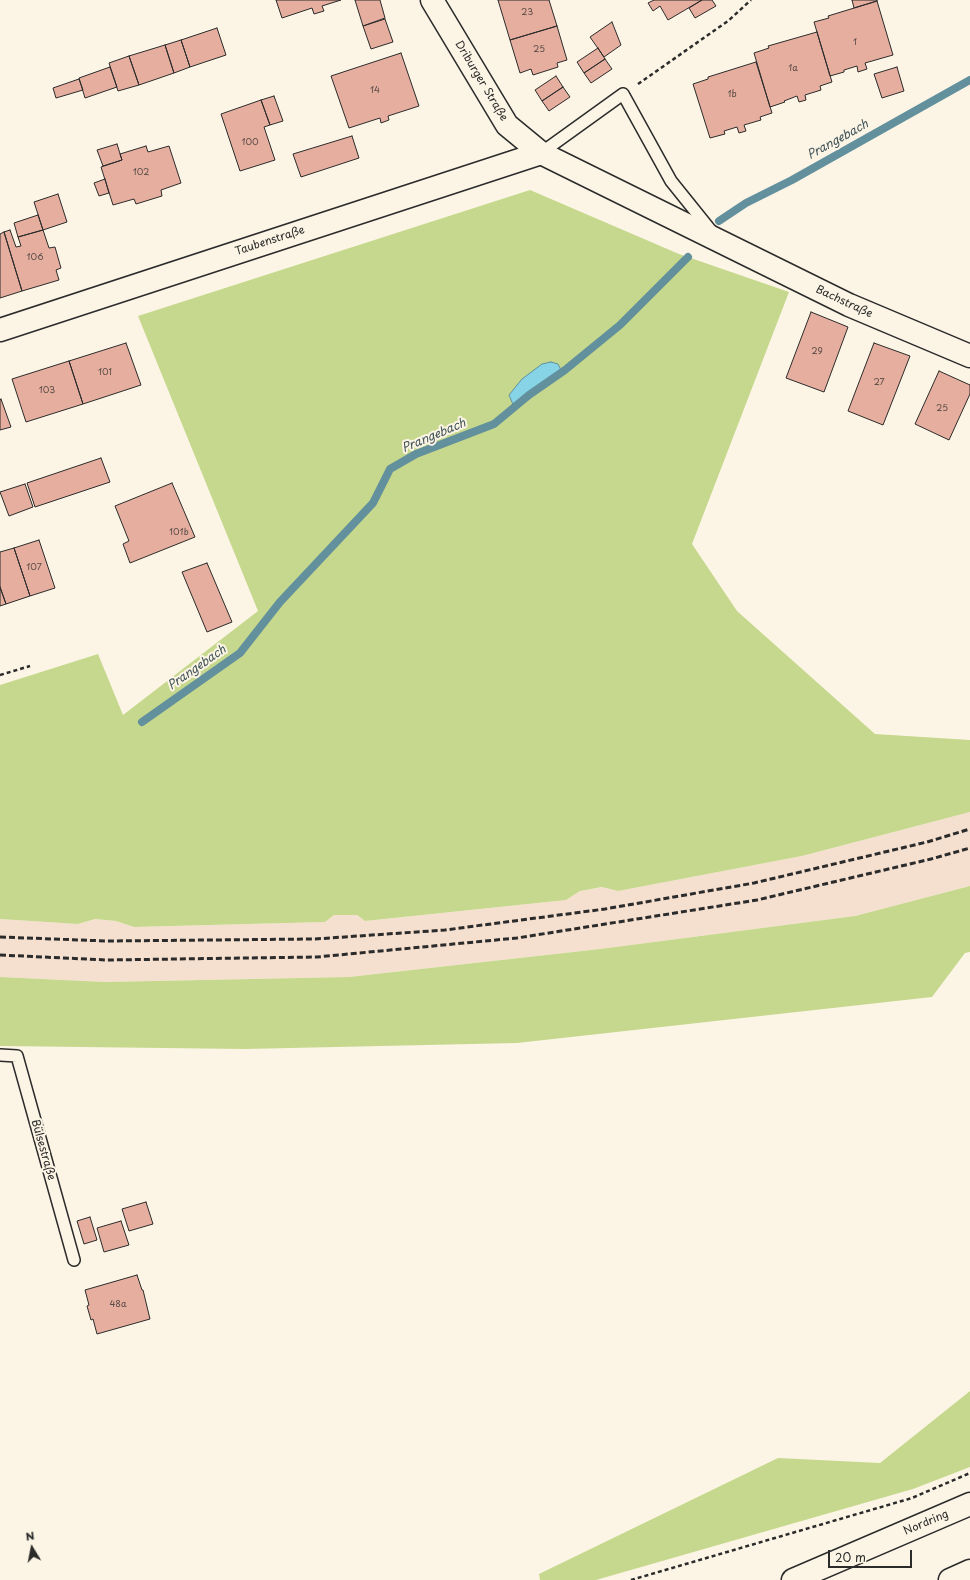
<!DOCTYPE html>
<meta charset="utf-8">
<style>
body{margin:0}
#map{position:relative;width:970px;height:1580px;overflow:hidden;background:#fcf5e5;font-family:"Playpen Sans",sans-serif}
canvas{display:block}
.north{position:absolute;left:12px;top:1528px;width:40px;height:40px;-webkit-text-stroke:3px #fcf5e5;paint-order:stroke;rotate:350deg;font-size:11px;font-weight:700;line-height:16px;text-align:center;color:#2b2b2b}
.north::after{content:'';display:block;margin:auto;width:14px;height:18px;background:#2b2b2b;clip-path:polygon(50% 0,100% 100%,50% 72%,0 100%)}
.scale{position:absolute;left:828px;top:1550px;width:84px;height:18px;box-sizing:border-box;border:2px solid #2b2b2b;border-top:0;padding-left:5px;font-size:12px;line-height:14px;white-space:nowrap;color:#2b2b2b;-webkit-text-stroke:3px #fcf5e5;paint-order:stroke}
</style>
<div id="map">
<canvas width="970" height="1580"></canvas>
<div class="north">N</div>
<div class="scale">20 m</div>
</div>
<script>
const ctx = document.querySelector('canvas').getContext('2d');
ctx.lineJoin = 'round';
function fill(path, color) { ctx.fillStyle = color; ctx.fill(path, 'evenodd'); }
const shape = rows => new Path2D(rows.map(r => 'M' + r).join(''));
function trace(path, color, width, dash) { ctx.strokeStyle = color; ctx.lineWidth = width; ctx.lineCap = dash ? 'butt' : 'round'; ctx.setLineDash(dash || []); ctx.stroke(path); }
function write(font, color, halo, rows, align = 'center') {
  ctx.font = font + ' "Playpen Sans",sans-serif'; ctx.lineWidth = 4; ctx.setLineDash([]); ctx.textBaseline = 'middle'; ctx.strokeStyle = halo; ctx.fillStyle = color; for (const [text, x, y, turn = 0] of rows) {
    ctx.save(); ctx.translate(x, y); ctx.rotate((+turn || 0) * Math.PI / 180); ctx.textAlign = isNaN(turn) ? turn : align; if (halo) ctx.strokeText(text, 0, 0); ctx.fillText(text, 0, 0); ctx.restore();
  }
}
const built = shape([
 [970,812,970,886,855,916,600,949,349,977,105,982,0,977,0,919,78,924,95,919,116,921,134,927,325,922,334,915,357,915,365,921,566,900,580,891,603,887,618,891,802,856]
]);
const green = shape([
 [530,190,679,254,789,292,692,544,737,611,875,734,970,740,970,812,802,856,618,891,602,887,580,891,566,900,365,921,357,915,334,915,325,922,134,927,116,921,95,919,78,924,0,919,0,685,98,654,123,715,258,611,138,316],
 [970,886,970,952,965,953,932,997,517,1043,245,1049,0,1046,0,977,105,982,349,977,600,949,855,916],
 [970,1391,970,1467,913,1489,596,1580,540,1580,539,1574,778,1458,880,1463]
]);
const water = shape([
 [551,362,558,364,562,372,514,407,509,395,522,379,542,364,551,362]
]);
const stream = shape([
 [719,221,746,203,792,180,970,80],
 [142,722,240,653,280,602,373,503,390,469,416,454,494,424,529,395,565,370,620,325,688,257]
]);
const building = shape([
 [276,0,341,0,322,6,324,11,314,14,312,8,282,18,276,0],
 [355,0,380,0,385,18,363,26,355,0],
 [498,0,549,0,557,26,510,40,498,0],
 [654,0,702,0,668,20,660,6,653,11,648,3,654,0],
 [702,0,712,0,716,6,695,18,689,8,702,0],
 [852,0,877,0,877,1,854,8,852,0],
 [877,1,893,55,865,63,867,69,858,72,857,66,844,70,844,72,830,76,814,22,829,18,828,16,877,1],
 [385,19,393,42,371,49,363,26,385,19],
 [612,22,621,45,604,57,590,37,612,22],
 [557,26,567,60,557,63,558,67,533,75,531,69,520,73,510,40,557,26],
 [217,28,226,55,190,67,181,40,217,28],
 [817,32,832,82,820,86,821,90,805,95,806,100,799,102,797,96,784,101,785,102,770,107,754,53,769,48,768,46,817,32],
 [181,40,190,67,174,73,165,45,181,40],
 [165,45,174,73,139,85,129,56,165,45],
 [598,48,605,59,584,73,577,62,598,48],
 [401,53,419,106,388,116,389,120,381,123,380,118,349,128,331,76,401,53],
 [129,56,139,85,118,91,109,63,129,56],
 [605,59,612,69,591,83,584,73,605,59],
 [756,62,772,113,760,117,761,120,744,125,746,131,739,133,737,127,724,131,725,134,710,138,693,84,708,79,708,77,756,62],
 [110,67,117,87,85,98,79,78,110,67],
 [897,67,904,91,882,98,874,74,897,67],
 [556,76,563,87,542,101,535,90,556,76],
 [79,79,83,90,56,98,53,88,79,79],
 [563,87,570,97,549,111,542,101,563,87],
 [274,96,283,121,270,125,261,100,274,96],
 [261,100,270,125,264,127,275,160,240,171,221,114,261,100],
 [352,136,359,158,301,177,293,154,352,136],
 [117,144,122,160,103,166,97,150,117,144],
 [146,146,148,152,169,146,181,183,161,190,162,196,136,204,134,199,113,205,101,167,122,160,120,154,146,146],
 [105,179,109,193,99,196,94,183,105,179],
 [58,194,67,222,43,230,34,202,58,194],
 [38,215,43,230,18,237,14,223,38,215],
 [10,230,16,247,21,246,18,237,43,230,49,248,55,247,61,268,56,270,59,280,22,291,4,232,10,230],
 [4,232,22,291,0,298,0,234,4,232],
 [811,312,848,327,824,392,786,378,811,312],
 [126,343,141,385,83,404,69,361,126,343],
 [874,343,910,356,883,425,848,411,874,343],
 [69,361,83,404,26,422,12,379,69,361],
 [939,371,970,385,970,394,949,440,915,424,939,371],
 [1,399,11,427,0,430,0,400,1,399],
 [101,458,110,482,35,507,27,483,101,458],
 [172,483,195,537,130,563,123,544,129,541,115,506,172,483],
 [25,484,33,507,9,516,0,492,25,484],
 [39,540,55,588,30,596,14,548,39,540],
 [14,548,30,596,6,604,0,587,0,552,14,548],
 [207,563,232,622,207,632,182,572,207,563],
 [0,587,6,604,0,606,0,587],
 [146,1202,153,1224,129,1231,122,1209,146,1202],
 [90,1217,97,1240,84,1244,77,1221,90,1217],
 [121,1221,129,1245,104,1252,97,1228,121,1221],
 [137,1275,142,1290,143,1290,150,1319,97,1334,93,1319,91,1320,87,1306,89,1305,85,1290,137,1275]
]);
const path = shape([
 [638,84,728,21,751,0],
 [0,675,30,666],
 [631,1580,912,1498,970,1473]
]);
const service = shape([
 [541,153,623,94,671,181,712,232],
 [0,1055,17,1056,74,1260]
]);
const minor = shape([
 [432,0,507,125,541,153,849,305,970,356],
 [0,330,541,153]
]);
const primary = shape([
 [793,1580,970,1504],
 [950,1580,970,1571]
]);
const rail = shape([
 [0,937,106,941,315,939,445,930,605,909,754,883,927,842,970,829],
 [0,955,107,960,317,957,517,938,757,900,931,859,970,848]
]);
const numberNames = [
 ["23",527,13],
 ["1",855,43],
 ["25",539,50],
 ["1a",793,69],
 ["14",375,91],
 ["1b",732,95],
 ["100",250,143],
 ["102",141,173],
 ["106",35,258],
 ["29",817,352],
 ["101",105,373],
 ["27",879,383],
 ["103",47,391],
 ["25",942,409],
 ["101b",179,533],
 ["107",34,568],
 ["48a",118,1305]
];
const streetNames = [
 ["Driburger Straße",481,81,59],
 ["Taubenstraße",270,241,-18],
 ["Bachstraße",844,302,25],
 ["Bülsestraße",43,1150,74],
 ["Nordring",926,1523,-23]
];
const waterNames = [
 ["Prangebach",838,140,-29],
 ["Prangebach",434,436,-23],
 ["Prangebach",197,668,-35]
];
fill(built, '#f5e0d0');
fill(green, '#c6d88d');
fill(water, '#87d4e7');
trace(water, '#62909c', 1);
trace(stream, '#62909c', 8);
fill(building, '#e6ae9e');
trace(building, '#2b2b2b', 1);
trace(service, '#2b2b2b', 14);
trace(minor, '#2b2b2b', 25);
trace(primary, '#2b2b2b', 25);
trace(path, '#2b2b2b', 2.5, [4, 3]);
trace(service, '#fcf5e5', 11);
trace(minor, '#fcf5e5', 22);
trace(primary, '#fcf5e5', 22);
trace(rail, '#2b2b2b', 3, [6, 3]);
write('9px', '#5a4c48', null, numberNames);
write('11px', '#2b2b2b', '#fcf5e5', streetNames);
write('italic 12px', '#42555a', '#fcf5e5', waterNames);
</script>
